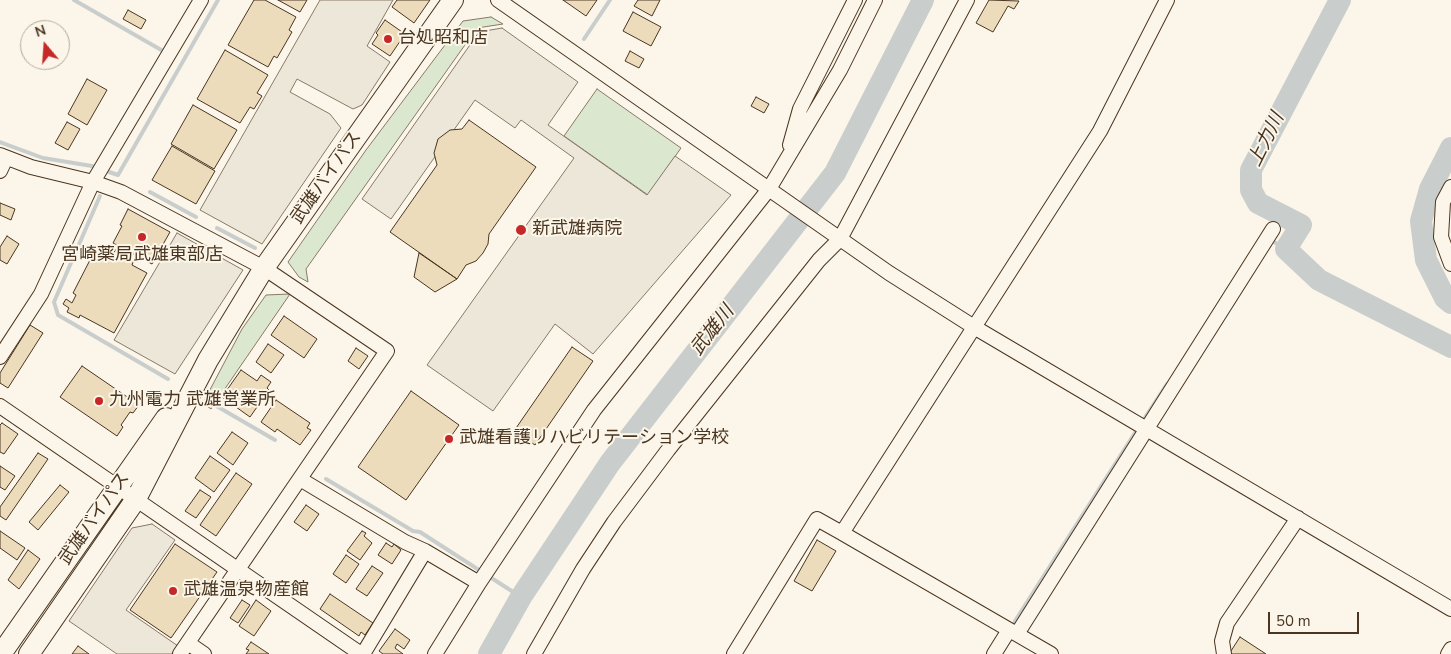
<!DOCTYPE html>
<meta charset="utf-8">
<style>
body{margin:0}
#map{position:relative;width:1451px;height:654px;overflow:hidden;background:#fbf6e9;font-family:"Nunito Sans",sans-serif}
canvas{display:block}
.north{position:absolute;left:20px;top:20px;width:50px;height:50px;box-sizing:border-box;background:#fbf6e9;border:1px solid #b4a999;border-radius:50%;rotate:342deg;font-size:14px;font-weight:700;line-height:20px;text-align:center;color:#4a3520}
.north::after{content:'';display:block;margin:auto;width:18px;height:22px;background:#c62828;clip-path:polygon(50% 0,100% 100%,50% 72%,0 100%)}
.scale{position:absolute;left:1268px;top:612px;width:91px;height:22px;box-sizing:border-box;border:2px solid #4a3520;border-top:0;padding-left:6px;font-size:15px;line-height:18px;white-space:nowrap;color:#4a3520;-webkit-text-stroke:4px #fbf6e9;paint-order:stroke}
</style>
<div id="map">
<canvas width="1451" height="654"></canvas>
<div class="north">N</div>
<div class="scale">50 m</div>
</div>
<script>
const ctx = document.querySelector('canvas').getContext('2d');
ctx.lineJoin = 'round';
function fill(path, color) { ctx.fillStyle = color; ctx.fill(path, 'evenodd'); }
const shape = rows => new Path2D(rows.map(r => 'M' + r).join(''));
function trace(path, color, width, dash) { ctx.strokeStyle = color; ctx.lineWidth = width; ctx.lineCap = dash ? 'butt' : 'round'; ctx.setLineDash(dash || []); ctx.stroke(path); }
function write(font, color, halo, rows, align = 'center') {
  ctx.font = font + ' "Nunito Sans","Noto Sans JP",sans-serif'; ctx.lineWidth = 4; ctx.setLineDash([]); ctx.textBaseline = 'middle'; ctx.strokeStyle = halo; ctx.fillStyle = color; for (const [text, x, y, turn = 0] of rows) {
    ctx.save(); ctx.translate(x, y); ctx.rotate((+turn || 0) * Math.PI / 180); ctx.textAlign = isNaN(turn) ? turn : align; if (halo) ctx.strokeText(text, 0, 0); ctx.fillText(text, 0, 0); ctx.restore();
  }
}
const green = shape([
 [491,17,503,24,477,28,306,269,308,282,299,277,288,262,366,150,463,21,491,17],
 [597,89,681,148,648,195,564,136,597,89],
 [290,294,211,409,203,403,242,329,266,295,290,294]
]);
const parking = shape([
 [320,0,393,0,367,46,390,62,362,105,353,109,297,79,290,92,330,114,341,128,262,244,200,210,320,0],
 [502,28,578,82,548,125,647,195,675,156,731,195,593,354,555,324,493,411,427,365,574,158,521,120,515,128,475,100,391,219,362,199,479,32,502,28],
 [177,233,243,270,175,374,114,340,177,233],
 [152,524,175,540,126,610,178,646,172,654,117,654,69,621,132,528,152,524]
]);
const stream = shape([
 [74,0,163,51],
 [584,39,610,0],
 [0,142,43,158,98,167],
 [109,172,118,175,218,0],
 [150,192,196,217],
 [100,196,54,302,58,315,168,379],
 [217,228,255,248],
 [1269,239,1286,249],
 [213,404,275,440],
 [1142,422,1167,384],
 [326,479,413,531,420,532,521,597],
 [1013,630,1015,621,1138,428]
]);
const river = shape([
 [1340,0,1251,170,1251,190,1258,203,1301,225,1286,249,1319,280,1451,347],
 [1451,148,1430,189,1421,221,1426,260,1445,298,1451,303],
 [489,654,521,597,610,463,835,173,923,0]
]);
const building = shape([
 [254,0,265,0,296,17,289,30,292,32,277,58,274,56,268,67,228,45,254,0],
 [278,0,307,0,300,12,278,0],
 [397,0,430,0,414,23,392,7,397,0],
 [563,0,597,0,586,16,563,0],
 [638,0,660,0,652,16,634,6,638,0],
 [989,0,1019,1,1014,9,1008,6,993,32,976,23,989,0],
 [128,10,146,20,141,29,123,19,128,10],
 [633,12,661,27,651,46,623,31,633,12],
 [385,20,405,34,390,56,372,44,378,35,376,33,385,20],
 [225,50,268,75,257,93,262,96,254,109,250,107,240,123,197,99,225,50],
 [630,51,644,59,639,68,625,61,630,51],
 [87,79,107,90,87,125,68,114,87,79],
 [756,97,769,104,764,113,751,106,756,97],
 [193,105,237,130,214,169,171,144,193,105],
 [469,120,536,167,489,234,488,244,483,253,476,261,466,265,457,279,390,232,437,165,434,153,438,139,450,130,462,129,469,120],
 [67,122,80,129,68,150,55,143,67,122],
 [172,146,215,171,196,204,152,180,172,146],
 [0,203,15,209,11,220,0,215,0,203],
 [128,209,170,232,152,264,113,243,122,226,120,225,128,209],
 [7,236,19,244,7,264,0,260,0,247,7,236],
 [102,248,113,254,116,249,134,260,132,265,147,273,114,333,80,315,79,318,67,312,69,308,63,304,66,299,72,303,76,295,73,293,90,260,94,262,102,248],
 [419,253,457,279,435,292,414,277,419,253],
 [284,316,317,339,304,358,271,335,284,316],
 [30,325,43,333,8,388,0,383,0,373,30,325],
 [268,344,284,355,271,373,256,362,268,344],
 [572,347,593,361,535,445,514,431,572,347],
 [356,348,368,356,359,369,348,361,356,348],
 [82,366,139,405,133,413,130,412,121,425,123,427,117,436,60,397,82,366],
 [241,370,257,381,261,375,271,382,267,388,269,390,250,417,222,397,241,370],
 [411,391,459,425,406,500,358,467,411,391],
 [276,400,310,423,307,428,311,430,300,445,277,429,275,432,261,422,276,400],
 [2,423,18,434,4,454,0,452,0,425,2,423],
 [232,432,248,443,233,465,217,453,232,432],
 [38,453,48,459,6,520,0,516,0,507,38,453],
 [210,456,230,470,214,492,195,478,210,456],
 [0,466,15,476,5,490,0,487,0,466],
 [236,473,252,484,216,536,200,525,236,473],
 [60,485,69,492,38,530,29,522,60,485],
 [200,490,211,497,196,518,185,511,200,490],
 [306,505,319,514,307,531,294,522,306,505],
 [0,531,25,548,17,560,0,548,0,531],
 [362,531,366,533,364,536,372,543,360,560,347,551,362,531],
 [817,540,836,551,812,591,794,581,817,540],
 [386,543,392,547,394,544,401,550,392,564,378,555,386,543],
 [175,544,217,572,171,638,130,610,175,544],
 [28,550,40,559,19,589,8,580,28,550],
 [346,555,359,564,346,583,333,574,346,555],
 [372,566,383,573,367,596,356,589,372,566],
 [330,594,373,623,365,635,361,632,359,636,320,609,330,594],
 [242,600,250,605,238,623,230,618,242,600],
 [256,600,271,611,254,636,239,626,256,600],
 [395,629,410,640,404,649,397,644,395,648,403,654,383,654,379,651,395,629],
 [1240,637,1266,654,1229,654,1240,637],
 [251,642,269,654,246,654,249,650,246,649,251,642],
 [78,646,89,654,72,654,78,646]
]);
const minor = shape([
 [498,0,889,273,974,327,1451,609],
 [790,145,800,109,855,0],
 [0,155,31,167,93,182,121,192,264,268,387,351,180,654],
 [0,171,6,158],
 [1451,187,1443,202,1441,237,1451,264],
 [0,357,41,294,93,182,201,0],
 [0,406,361,654],
 [300,479,405,542,425,551,363,654],
 [842,533,1051,654],
 [425,551,479,583],
 [1017,634,1273,229],
 [188,643,204,654],
 [435,654,479,583,594,410,769,189,840,70,875,0],
 [534,654,583,569,614,522,668,450,819,260,840,239,967,0],
 [734,654,817,519,842,533,1100,131,1167,0],
 [994,654,1009,630],
 [1224,654,1222,641,1227,623,1298,518],
 [1448,654,1451,649]
]);
const highway = shape([
 [1,654,166,418],
 [29,654,136,499,208,360,264,268,453,0]
]);
const markers = [
 [388,39,5,"#c62828"],
 [521,230,6,"#c62828"],
 [142,237,5,"#c62828"],
 [99,401,5,"#c62828"],
 [449,439,5,"#c62828"],
 [173,591,5,"#c62828"]
];
const poiNames = [
 ["台処昭和店",398,39],
 ["新武雄病院",532,230],
 ["宮崎薬局武雄東部店",142,256,"center"],
 ["九州電力 武雄営業所",109,401],
 ["武雄看護リハビリテーション学校",459,439],
 ["武雄温泉物産館",183,591]
];
const streetNames = [
 ["武雄バイパス",327,178,-55],
 ["武雄バイパス",95,519,-55]
];
const waterNames = [
 ["上力川",1267,140,-64],
 ["武雄川",713,331,-52]
];
fill(green, '#dce7d0');
trace(green, '#887966', 1);
fill(parking, '#ede7d9');
trace(parking, '#887966', 1);
trace(stream, '#c9cecd', 4);
trace(river, '#c9cecd', 22);
fill(building, '#ecdcbc');
trace(building, '#4a3520', 1);
trace(minor, '#4a3520', 16);
trace(highway, '#4a3520', 22);
trace(minor, '#fbf6e9', 14);
trace(highway, '#fbf6e9', 20);
for (const [x, y, r, color] of markers) { const dot = new Path2D(); dot.arc(x, y, r, 0, 2 * Math.PI); ctx.fillStyle = color; ctx.fill(dot); trace(dot, '#fbf6e9', 2); }
write('18px', '#4a3520', '#fbf6e9', poiNames, 'left');
write('18px', '#4a3520', '#fbf6e9', streetNames);
write('italic 19px', '#4a3520', '#fbf6e9', waterNames);
</script>
